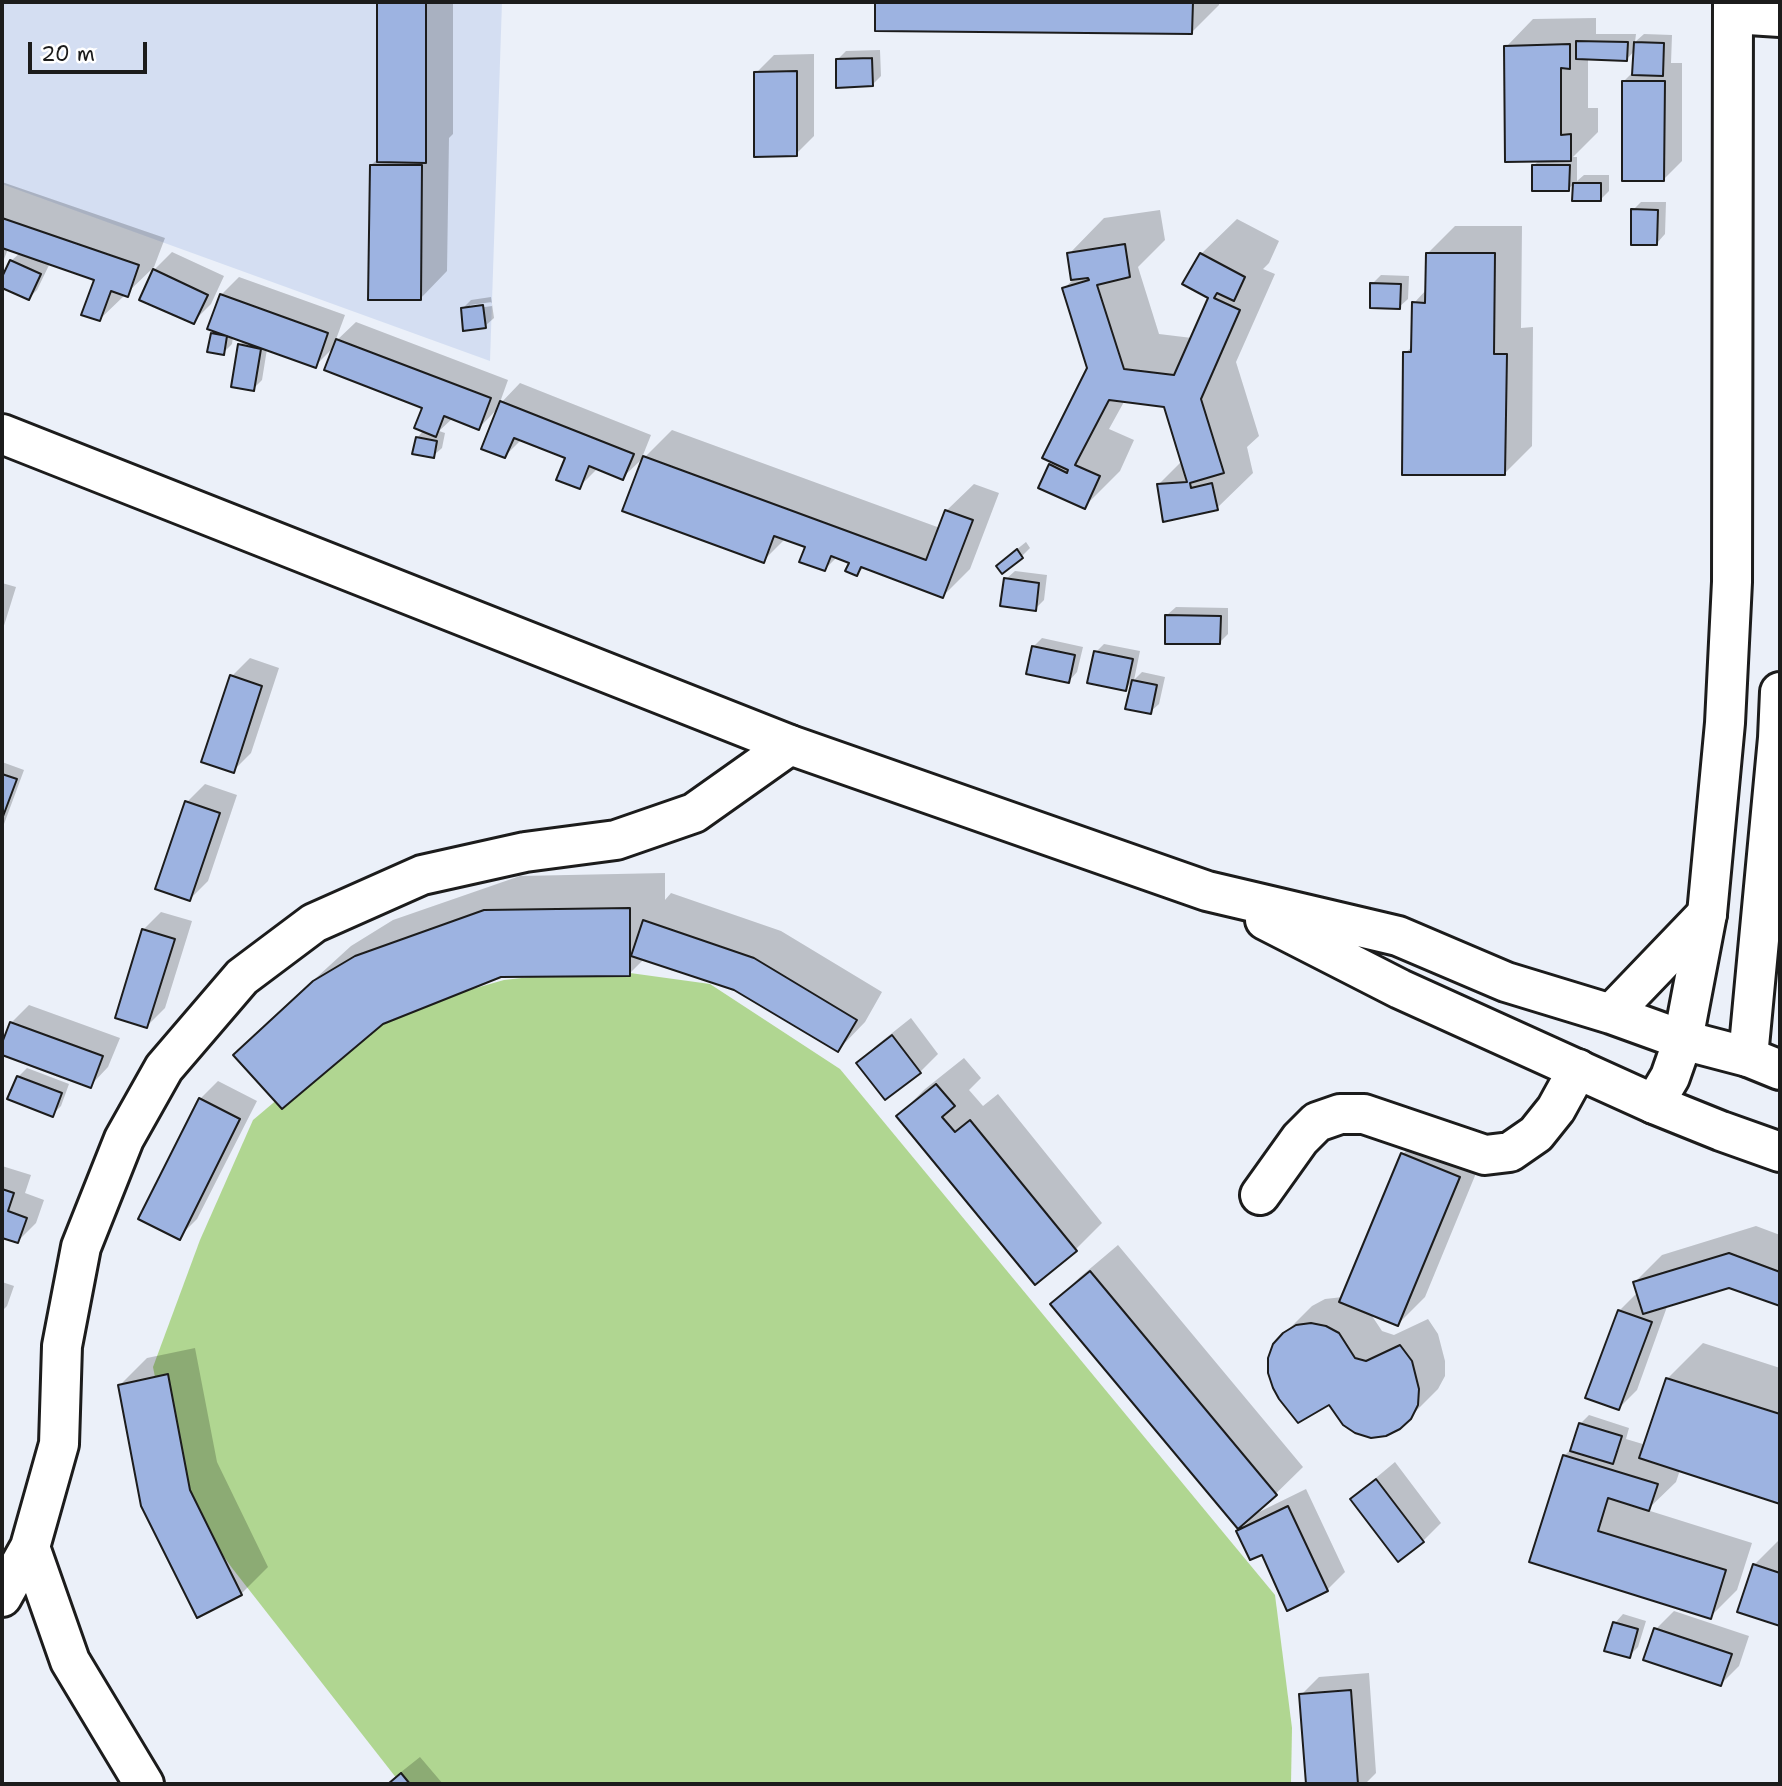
<!DOCTYPE html>
<style>
body{margin:0}
#map{position:relative;width:1782px;height:1786px;overflow:hidden;background:#ebf0f9;font-family:"Shantell Sans",sans-serif}
canvas{display:block}
.frame{position:absolute;inset:0;border:4px solid #1c1c1c;pointer-events:none}
.scale{position:absolute;left:28px;top:42px;width:119px;height:32px;box-sizing:border-box;border:4px solid #1c1c1c;border-top:0;padding-left:9px;font-size:21px;line-height:24px;white-space:nowrap;color:#1c1c1c;-webkit-text-stroke:5px #fff;paint-order:stroke}
</style>
<div id="map">
<canvas width="1782" height="1786"></canvas>
<div class="frame"></div>
<div class="scale">20 m</div>
</div>
<script>
const ctx = document.querySelector('canvas').getContext('2d');
ctx.lineJoin = 'round';
function fill(path, color) { ctx.fillStyle = color; ctx.fill(path, 'evenodd'); }
const shape = rows => new Path2D(rows.map(r => 'M' + r).join(''));
function trace(path, color, width, dash) { ctx.strokeStyle = color; ctx.lineWidth = width; ctx.lineCap = dash ? 'butt' : 'round'; ctx.setLineDash(dash || []); ctx.stroke(path); }
const built = shape([
 [2,2,502,2,490,361,2,184]
]);
const green = shape([
 [601,969,710,984,840,1069,1275,1595,1292,1728,1291,1784,401,1784,232,1568,177,1490,153,1367,200,1240,253,1120,375,1017,504,980]
]);
const shadow = shape([
 [379,2,453,2,453,134,449,138,447,271,420,299,371,165,379,158],
 [877,2,1219,2,1219,5,1192,32,876,29],
 [1596,18,1596,34,1636,34,1635,42,1644,34,1672,35,1671,63,1682,63,1682,161,1664,179,1624,81,1634,71,1635,50,1627,59,1588,58,1588,108,1598,108,1598,132,1573,157,1577,157,1577,181,1584,175,1609,175,1609,191,1600,200,1574,199,1575,183,1568,189,1534,165,1540,160,1506,47,1533,19],
 [880,50,881,76,872,85,837,60,846,51],
 [814,54,814,136,796,154,756,73,774,55],
 [2,182,165,238,154,267,100,319,96,279,50,263,37,290,29,298,2,286,2,282,11,261,20,253,8,249,2,264],
 [1641,202,1666,202,1665,234,1657,243,1633,210],
 [1160,210,1165,240,1138,267,1159,334,1192,338,1210,298,1201,254,1237,219,1279,241,1269,263,1263,269,1275,274,1236,362,1259,436,1247,447,1253,473,1217,508,1158,485,1182,461,1165,405,1125,400,1109,429,1134,440,1120,471,1084,507,1051,465,1054,462,1089,368,1064,288,1073,280,1069,254,1104,218],
 [1455,226,1522,226,1521,328,1533,327,1532,446,1505,473,1405,353,1413,346,1414,303,1427,289,1428,253],
 [172,252,224,276,211,304,193,322,154,270],
 [1381,275,1409,276,1408,299,1399,307,1372,284],
 [239,277,345,315,335,342,356,322,508,380,499,405,520,383,651,435,641,460,622,478,598,468,579,487,567,457,522,439,505,456,500,406,479,428,453,418,439,431,445,433,442,448,433,456,417,438,424,430,425,407,335,346,315,366,267,349,262,380,253,389,240,345,245,340,233,336,232,344,223,353,212,334,216,330,221,295],
 [491,297,494,318,485,326,462,309,471,300],
 [492,302,492,306,470,309,470,305],
 [672,430,940,528,946,511,974,484,999,493,970,569,943,596,864,567,857,574,851,562,837,557,825,569,807,546,786,538,763,561,645,457],
 [1026,542,1030,548,1022,556,1006,558],
 [1015,571,1047,575,1044,600,1035,609,1006,579],
 [2,583,16,587,2,632],
 [1176,607,1228,608,1228,634,1220,642,1167,615],
 [1042,638,1083,647,1077,672,1069,681,1033,647],
 [1104,644,1140,651,1134,680,1142,672,1165,677,1159,704,1150,712,1133,681,1125,689,1096,652],
 [250,658,279,668,251,753,233,771,232,676],
 [2,762,24,770,4,824,2,827],
 [205,784,237,795,208,881,190,899,187,802],
 [665,873,665,900,671,893,781,931,882,992,865,1022,838,1050,735,988,644,959,629,974,501,975,235,1055,271,1019,351,946,393,920,520,876],
 [161,912,192,921,165,1008,147,1026,143,930],
 [29,1005,120,1038,108,1067,90,1086,2,1053,2,1049,11,1023],
 [911,1018,938,1054,920,1072,859,1063,877,1045],
 [964,1058,981,1078,969,1090,983,1106,998,1094,1102,1223,1075,1250,898,1116,925,1089],
 [27,1068,69,1084,61,1106,53,1114,18,1077],
 [218,1081,257,1101,197,1219,179,1237,200,1099],
 [1430,1127,1486,1149,1425,1297,1398,1324,1370,1313,1382,1331,1394,1335,1428,1319,1438,1334,1445,1361,1445,1376,1438,1389,1399,1428,1284,1334,1312,1306,1325,1299,1343,1297,1403,1154],
 [2,1166,31,1175,25,1193,44,1200,36,1223,18,1241,2,1236],
 [1756,1226,1780,1235,1780,1304,1729,1286,1668,1304,1637,1390,1619,1408,1619,1311,1638,1292,1635,1282,1662,1255],
 [1118,1245,1303,1467,1255,1514,1306,1489,1345,1572,1327,1590,1263,1552,1238,1531,1249,1521,1052,1305,1079,1278],
 [2,1282,14,1286,7,1306,2,1311],
 [1703,1343,1780,1368,1780,1502,1680,1470,1676,1482,1647,1510,1752,1543,1737,1590,1710,1617,1531,1561,1564,1456,1573,1447,1580,1424,1589,1415,1629,1428,1626,1439,1646,1445,1668,1378],
 [195,1348,217,1462,268,1567,241,1594,120,1385,147,1358],
 [1395,1462,1441,1523,1423,1541,1353,1500,1371,1482],
 [1780,1539,1780,1624,1739,1611,1754,1565],
 [1674,1611,1749,1636,1739,1666,1721,1684,1656,1629],
 [1623,1614,1646,1621,1638,1647,1629,1656,1615,1623],
 [1369,1673,1376,1773,1365,1784,1308,1784,1301,1695,1319,1677],
 [420,1757,443,1784,386,1784]
]);
const building = shape([
 [377,2,426,2,426,163,377,162,377,2],
 [875,2,1193,2,1192,34,875,31,875,2],
 [1576,41,1628,42,1627,61,1576,59,1576,41],
 [1634,42,1664,43,1663,76,1632,75,1634,42],
 [1570,44,1570,69,1561,68,1561,135,1571,134,1571,161,1505,162,1504,46,1570,44],
 [872,58,873,86,836,88,836,59,872,58],
 [797,71,797,156,754,157,754,72,797,71],
 [1622,81,1665,81,1664,181,1622,181,1622,81],
 [370,165,422,165,421,300,368,300,370,165],
 [1532,165,1570,165,1569,191,1532,191,1532,165],
 [1573,183,1601,183,1601,201,1572,201,1573,183],
 [1631,209,1658,210,1657,245,1631,245,1631,209],
 [2,218,139,265,128,297,111,291,100,321,81,315,94,280,2,248,2,218],
 [1125,244,1130,277,1097,285,1124,369,1174,375,1208,298,1182,284,1200,253,1245,277,1234,301,1217,293,1214,298,1240,310,1201,399,1224,473,1190,483,1191,488,1212,483,1218,510,1163,522,1157,484,1187,482,1164,407,1109,400,1075,465,1100,476,1085,509,1038,488,1049,464,1067,473,1068,470,1042,458,1087,368,1062,288,1089,280,1088,278,1071,280,1067,253,1125,244],
 [1426,253,1495,253,1494,354,1507,354,1505,475,1402,475,1403,352,1411,352,1412,302,1425,303,1426,253],
 [10,260,41,274,29,300,2,288,2,277,10,260],
 [153,269,208,295,194,324,139,300,153,269],
 [1370,283,1401,284,1400,309,1370,308,1370,283],
 [220,294,328,333,316,368,207,329,220,294],
 [483,305,486,328,463,331,461,308,483,305],
 [211,333,227,336,224,355,207,352,211,333],
 [336,339,491,398,479,430,444,416,436,437,414,428,422,408,324,370,336,339],
 [238,344,261,349,254,391,231,387,238,344],
 [500,401,634,454,623,480,589,466,580,489,556,480,565,458,514,438,505,458,481,449,500,401],
 [416,437,437,441,434,458,412,454,416,437],
 [643,456,926,560,945,510,973,520,943,598,861,567,857,576,845,571,849,563,831,556,825,571,799,562,805,547,774,536,764,563,622,511,643,456],
 [1017,549,1023,558,1002,574,996,566,1017,549],
 [1004,578,1039,583,1036,611,1000,606,1004,578],
 [1165,615,1221,616,1220,644,1165,644,1165,615],
 [1032,646,1075,655,1069,683,1026,674,1032,646],
 [1094,651,1133,659,1126,691,1087,683,1094,651],
 [230,675,262,686,234,773,201,762,230,675],
 [1132,680,1157,685,1151,714,1125,709,1132,680],
 [2,774,17,779,2,819,2,774],
 [185,801,220,813,190,901,155,889,185,801],
 [630,908,630,976,501,977,383,1024,282,1109,233,1055,313,981,355,956,484,910,630,908],
 [643,920,754,958,857,1020,838,1052,734,990,631,956,643,920],
 [142,929,175,939,147,1028,115,1018,142,929],
 [10,1022,103,1056,91,1088,2,1055,2,1043,10,1022],
 [892,1035,921,1073,885,1100,856,1063,892,1035],
 [17,1076,62,1093,53,1117,7,1099,17,1076],
 [936,1084,955,1106,942,1117,955,1132,970,1120,1077,1251,1035,1285,896,1116,936,1084],
 [199,1098,240,1119,180,1240,138,1219,199,1098],
 [1401,1153,1460,1177,1398,1326,1339,1302,1401,1153],
 [2,1189,14,1193,8,1211,27,1218,18,1243,2,1238,2,1189],
 [1729,1253,1780,1272,1780,1306,1729,1288,1643,1314,1633,1282,1729,1253],
 [1090,1271,1277,1495,1238,1529,1050,1304,1090,1271],
 [1618,1310,1652,1322,1619,1410,1585,1398,1618,1310],
 [1311,1323,1326,1326,1339,1333,1355,1358,1366,1361,1400,1345,1412,1361,1419,1389,1418,1405,1411,1419,1400,1429,1386,1436,1371,1438,1355,1433,1343,1425,1329,1405,1298,1423,1279,1399,1273,1388,1268,1373,1268,1358,1273,1344,1283,1333,1296,1325,1311,1323],
 [168,1374,190,1490,242,1595,197,1618,141,1506,118,1385,168,1374],
 [1666,1378,1780,1414,1780,1504,1639,1458,1666,1378],
 [1579,1423,1622,1436,1613,1464,1570,1451,1579,1423],
 [1563,1455,1658,1484,1649,1511,1608,1498,1598,1531,1726,1570,1711,1619,1529,1562,1563,1455],
 [1376,1479,1424,1542,1398,1562,1350,1499,1376,1479],
 [1288,1506,1328,1591,1287,1611,1262,1555,1250,1560,1236,1531,1288,1506],
 [1753,1564,1780,1573,1780,1626,1737,1612,1753,1564],
 [1613,1622,1638,1629,1630,1658,1604,1651,1613,1622],
 [1654,1628,1732,1654,1721,1686,1643,1660,1654,1628],
 [1351,1690,1358,1784,1306,1784,1299,1694,1351,1690],
 [401,1773,410,1784,388,1784,401,1773]
]);
const minor = shape([
 [1733,14,1780,17],
 [1260,1195,1300,1139,1317,1122,1340,1114,1364,1114,1485,1155,1510,1152,1536,1134,1556,1109,1578,1069],
 [30,1547,70,1661,144,1784],
 [2,1597,30,1547,59,1444,62,1346,81,1247,124,1139,164,1068,242,977,314,923,422,875,525,852,616,840,694,813,790,745]
]);
const major = shape([
 [1748,1057,1778,738,1780,692],
 [1654,1104,1670,1077,1683,1040,1707,914,1725,723,1732,582,1733,2]
]);
const highway = shape([
 [2,434,790,745,1207,891,1398,936,1506,982,1611,1014,1683,1040,1748,1057,1780,1070],
 [1265,920,1400,989,1654,1104,1721,1131,1780,1152],
 [1611,1014,1707,914]
]);
fill(built, '#d4def2');
fill(green, '#b0d691');
fill(shadow, '#0003');
fill(building, '#9db3e1');
trace(building, '#1c1c1c', 2);
trace(minor, '#1c1c1c', 44);
trace(major, '#1c1c1c', 44);
trace(highway, '#1c1c1c', 44);
trace(minor, '#fff', 38);
trace(major, '#fff', 38);
trace(highway, '#fff', 38);
</script>
